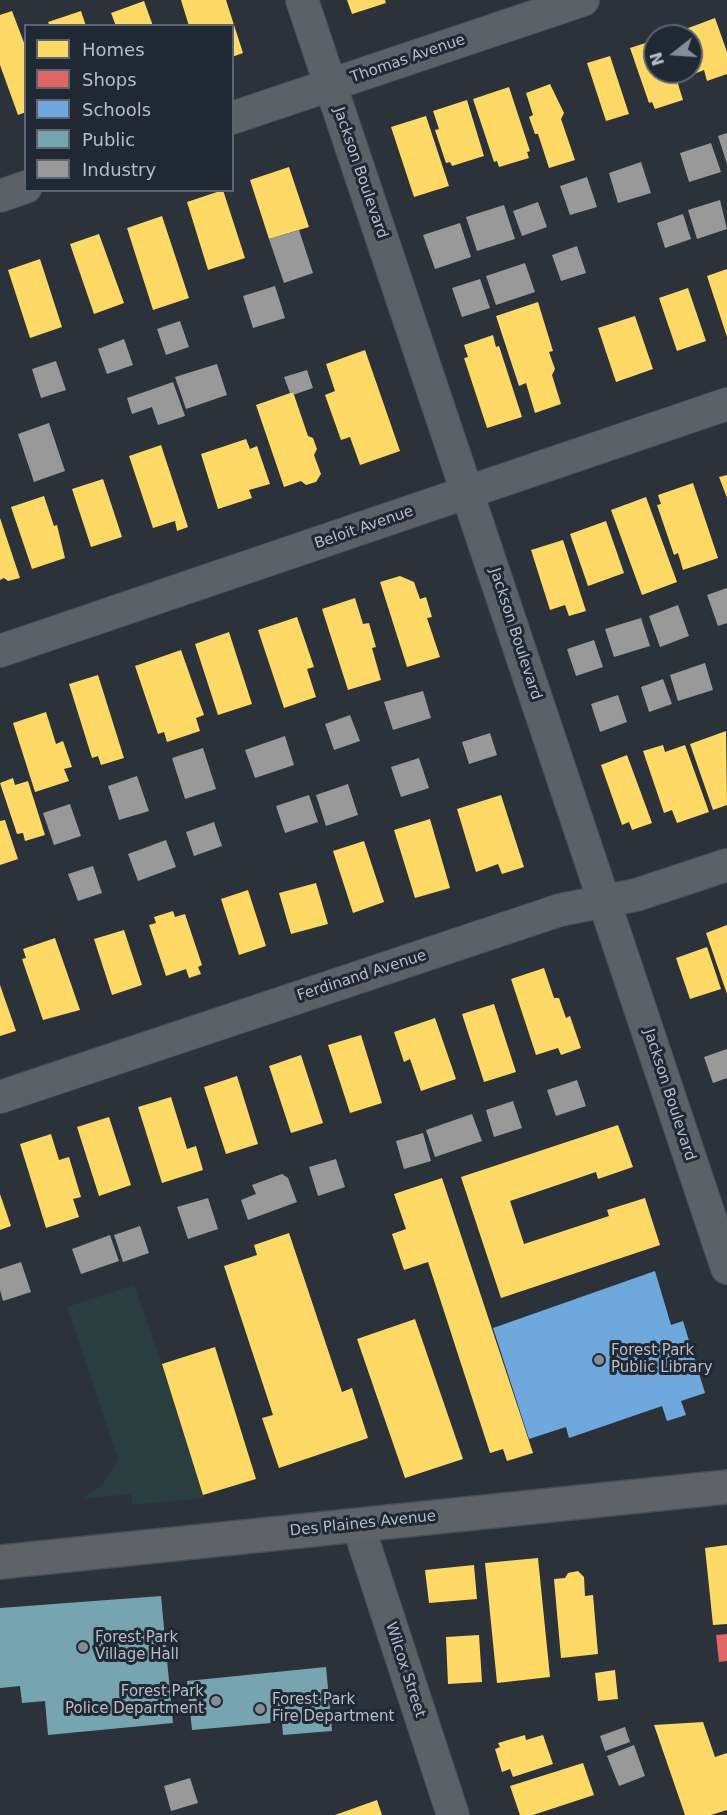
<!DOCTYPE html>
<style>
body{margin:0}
#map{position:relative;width:727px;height:1815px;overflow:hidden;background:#2c3239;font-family:"DejaVu Sans",sans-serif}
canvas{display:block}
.legend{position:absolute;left:24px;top:24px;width:210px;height:168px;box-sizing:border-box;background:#202833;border:2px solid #5c646f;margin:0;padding:8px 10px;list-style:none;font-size:18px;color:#b7bec9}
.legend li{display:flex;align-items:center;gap:12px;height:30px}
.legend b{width:30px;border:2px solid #5c646f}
.north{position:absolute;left:643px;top:24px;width:60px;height:60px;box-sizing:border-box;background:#202833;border:2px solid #5c646f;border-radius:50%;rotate:253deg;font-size:16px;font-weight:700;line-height:24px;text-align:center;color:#b7bec9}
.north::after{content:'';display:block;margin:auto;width:21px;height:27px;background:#868d97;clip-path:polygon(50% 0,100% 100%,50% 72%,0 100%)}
</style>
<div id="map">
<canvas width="727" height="1815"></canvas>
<ul class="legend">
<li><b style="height:16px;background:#ffd966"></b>Homes</li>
<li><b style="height:16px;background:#e06666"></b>Shops</li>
<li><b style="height:16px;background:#6fa8dc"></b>Schools</li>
<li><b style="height:16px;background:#76a5af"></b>Public</li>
<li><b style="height:16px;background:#999"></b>Industry</li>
</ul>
<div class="north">N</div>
</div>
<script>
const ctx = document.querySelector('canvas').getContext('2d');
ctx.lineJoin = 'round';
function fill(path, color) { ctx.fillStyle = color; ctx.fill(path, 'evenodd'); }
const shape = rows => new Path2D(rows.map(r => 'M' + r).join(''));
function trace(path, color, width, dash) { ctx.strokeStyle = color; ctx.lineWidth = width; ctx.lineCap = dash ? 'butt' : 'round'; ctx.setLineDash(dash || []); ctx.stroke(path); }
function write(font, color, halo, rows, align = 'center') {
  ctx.font = font + ' "DejaVu Sans",sans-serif'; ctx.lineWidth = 6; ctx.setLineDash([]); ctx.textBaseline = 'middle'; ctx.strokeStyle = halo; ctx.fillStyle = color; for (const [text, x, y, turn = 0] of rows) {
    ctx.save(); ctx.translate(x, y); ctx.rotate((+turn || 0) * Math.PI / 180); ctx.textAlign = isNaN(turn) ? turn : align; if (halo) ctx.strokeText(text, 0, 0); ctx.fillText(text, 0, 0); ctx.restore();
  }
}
const green = shape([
 [134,1285,162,1364,204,1498,133,1505,131,1494,82,1499,103,1484,118,1459,67,1307]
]);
const homes = shape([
 [181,0,226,0,243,53,232,57,232,26,189,26],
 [347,0,385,0,386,3,352,14],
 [144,1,153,26,116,26,111,13],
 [12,11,26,48,26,112,18,115,0,65,0,15],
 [81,11,86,26,50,26,48,22],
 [715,18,727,52,727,74,707,81,704,70,694,74,691,66,691,36,686,36,683,30],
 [655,40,655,72,678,72,681,78,678,84,683,100,655,109,652,102,649,103,630,48],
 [610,56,629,114,606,121,587,63],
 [550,84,564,113,561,119,575,160,549,168,538,134,535,134,529,117,533,115,526,93],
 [509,87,530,151,527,152,529,158,499,167,497,161,494,162,473,99],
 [467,100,484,156,452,166,450,162,446,163,435,130,439,129,433,111],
 [426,116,449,186,414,197,391,127],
 [289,167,309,227,269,239,250,180],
 [223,190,245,258,208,270,187,202],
 [162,216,189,298,153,310,127,228],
 [99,234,124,303,94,314,70,244],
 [40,259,62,327,30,338,8,270],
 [727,269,727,337,707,276],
 [688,288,706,341,677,351,659,298],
 [538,302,553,351,549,352,555,369,552,375,561,404,535,413,526,383,519,386,496,316],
 [635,316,653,369,616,382,598,328],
 [493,335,496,347,499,346,522,417,487,428,464,358,468,357,464,345],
 [365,350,400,451,360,465,350,437,341,440,325,395,335,391,326,364],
 [293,392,308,436,313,438,317,449,314,455,321,474,316,482,306,485,301,481,284,487,256,405],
 [246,439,250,449,257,446,270,484,249,490,252,498,218,509,201,454],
 [161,445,188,527,177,531,175,521,153,528,129,456],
 [727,475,727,498,719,477],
 [103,479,122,537,91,547,72,489],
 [693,483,718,558,683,570,678,553,674,555,657,505,661,504,658,495],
 [44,496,54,526,57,525,65,558,32,569,11,507],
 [646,497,677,582,642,595,611,510],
 [0,518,20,578,8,581,4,578,0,580],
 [606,521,624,573,588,586,570,534],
 [563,540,586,611,569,616,565,605,550,610,531,550],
 [400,576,414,582,420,599,426,597,432,617,427,618,440,657,407,667,380,582],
 [355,598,363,624,369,623,376,647,372,648,381,680,348,690,322,609],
 [297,617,314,667,307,669,316,697,284,708,258,630],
 [229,632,252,704,218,715,195,644],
 [181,650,204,715,196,718,200,731,167,742,164,732,158,734,135,666],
 [98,675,124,758,101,765,98,756,92,758,69,684],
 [46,712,56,744,63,741,72,767,64,769,69,781,35,792,13,723],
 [726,731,727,805,713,810,690,744],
 [663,745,665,752,685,745,709,812,677,823,672,810,664,813,643,751],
 [627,755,652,823,632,830,629,822,622,825,601,765],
 [13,778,15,785,28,781,45,835,25,841,23,833,17,834,0,783],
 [501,795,524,867,502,874,498,864,476,872,457,809],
 [430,819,450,888,415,898,394,830],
 [5,820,18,859,0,865,0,821],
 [364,841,384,902,353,913,333,851],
 [316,883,328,924,291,934,279,893],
 [248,890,266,946,239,955,221,899],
 [173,911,175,917,185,914,202,965,198,967,201,974,189,978,186,969,166,976,149,925,156,923,154,917],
 [727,925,727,994,706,933],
 [124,930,142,985,112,995,94,939],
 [55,938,80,1010,43,1020,22,959,26,958,23,949],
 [707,947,721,989,690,999,676,958],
 [544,968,554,998,559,998,566,1018,570,1016,581,1048,561,1055,558,1048,536,1055,511,979],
 [0,985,16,1031,0,1036],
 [494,1004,516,1072,484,1082,462,1014],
 [435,1018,456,1079,421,1091,410,1059,404,1062,394,1032],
 [361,1035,382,1103,350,1113,328,1045],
 [301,1055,323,1123,291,1133,269,1066],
 [237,1076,258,1144,226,1154,204,1087],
 [171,1097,187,1149,196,1146,203,1170,162,1183,138,1107],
 [109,1117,131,1185,99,1196,77,1127],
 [618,1125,633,1167,598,1179,596,1172,510,1201,524,1244,609,1216,607,1210,645,1198,660,1245,501,1298,461,1177],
 [51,1134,59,1160,69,1157,81,1197,73,1199,79,1217,46,1228,20,1144],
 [442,1178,533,1453,507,1461,503,1449,490,1453,428,1262,404,1270,392,1234,406,1229,394,1194],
 [0,1194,11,1226,0,1230],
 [289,1233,342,1392,352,1388,368,1438,279,1468,262,1418,273,1415,224,1266,257,1255,254,1245],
 [415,1319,463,1459,405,1478,357,1339],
 [215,1347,256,1479,203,1495,162,1364],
 [727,1545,727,1624,713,1625,705,1548],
 [538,1558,550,1677,497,1683,485,1563],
 [474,1565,477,1599,429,1603,425,1570],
 [578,1571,584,1577,585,1596,593,1595,598,1654,561,1658,554,1579,565,1578,568,1573],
 [479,1635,482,1682,448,1684,446,1637],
 [615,1670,618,1699,598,1701,595,1673],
 [703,1722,715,1757,727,1753,727,1810,711,1815,685,1815,654,1725],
 [525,1735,526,1740,543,1735,553,1764,513,1777,510,1769,502,1772,495,1749,500,1747,498,1743],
 [583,1763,594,1795,533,1815,520,1815,510,1786],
 [377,1800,382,1815,335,1815]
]);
const shops = shape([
 [727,1634,727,1661,719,1662,716,1635]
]);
const schools = shape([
 [655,1271,671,1325,683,1321,705,1393,681,1401,686,1415,667,1421,662,1406,569,1438,566,1427,529,1439,493,1328]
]);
const public = shape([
 [161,1596,173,1723,48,1735,45,1701,22,1703,20,1686,0,1688,0,1608],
 [326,1667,332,1731,283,1735,282,1722,192,1730,187,1681]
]);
const industry = shape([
 [727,133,727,164,718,136],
 [711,143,721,172,689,182,680,153],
 [641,162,651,193,618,203,609,173],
 [587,177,597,207,570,215,560,186],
 [720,200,727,229,697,239,688,210],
 [538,202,547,227,522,236,513,211],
 [504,205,515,239,477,251,466,217],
 [683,214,691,239,665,248,657,223],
 [460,223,471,257,435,269,423,235],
 [299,230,313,273,284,283,269,239],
 [577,246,586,273,561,281,552,255],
 [525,263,535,292,496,305,486,276],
 [480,279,490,308,462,317,452,288],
 [275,286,285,318,253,328,243,296],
 [180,321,189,347,166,355,157,329],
 [124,339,133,365,107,374,98,349],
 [56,361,66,390,41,398,32,369],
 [217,364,227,395,186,409,175,377],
 [307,370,313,388,293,395,293,392,290,393,284,377],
 [173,382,185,416,158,425,152,407,132,414,127,398],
 [49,423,65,471,34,482,18,434],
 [727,588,727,623,718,626,707,595],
 [678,605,689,636,660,647,649,616],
 [641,618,650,646,614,657,605,629],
 [594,640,603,667,576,676,567,649],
 [705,663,713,690,678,701,670,675],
 [663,679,672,704,649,712,641,687],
 [423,691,431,718,393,730,384,702],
 [618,695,627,722,600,732,591,704],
 [350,715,360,741,334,750,325,724],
 [490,733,497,755,469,764,462,742],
 [285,736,294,765,255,778,245,750],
 [203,748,216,789,185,799,172,758],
 [419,758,429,788,401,797,391,767],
 [137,776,149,811,119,820,108,786],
 [348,784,358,815,326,826,316,795],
 [309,795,318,822,285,833,276,806],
 [70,804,81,836,54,845,43,813],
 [214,822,222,846,194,856,186,832],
 [166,840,176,867,138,881,128,854],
 [93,866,102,893,78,901,68,874],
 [727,1049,727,1078,713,1083,704,1057],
 [577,1080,586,1106,556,1116,547,1090],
 [513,1101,522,1128,494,1137,486,1110],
 [472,1114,482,1141,435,1157,426,1130],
 [423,1133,431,1161,404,1169,396,1141],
 [336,1159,345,1187,318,1196,309,1167],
 [282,1174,288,1178,297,1202,248,1220,241,1200,256,1194,252,1185],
 [208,1198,218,1229,188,1239,177,1207],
 [140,1226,149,1253,123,1262,114,1235],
 [110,1235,119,1261,81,1274,72,1249],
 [21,1262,31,1292,3,1301,0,1290,0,1269],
 [625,1727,630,1742,605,1751,600,1736],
 [634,1745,645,1776,619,1786,607,1756],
 [190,1778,198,1803,171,1811,164,1786]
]);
const minor = shape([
 [302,0,727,1268],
 [232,118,583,0],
 [0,196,26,187],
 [0,651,727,404],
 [0,1097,560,910,636,895,727,865],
 [358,1525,453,1815]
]);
const major = shape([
 [0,1562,727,1487]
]);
const markers = [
 [599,1360,6,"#868d97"],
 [83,1647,6,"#868d97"],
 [216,1701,6,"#868d97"],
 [260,1709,6,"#868d97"]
];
const streetNames = [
 ["Thomas Avenue",408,59,-19],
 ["Jackson Boulevard",360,173,71],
 ["Beloit Avenue",364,528,-19],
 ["Jackson Boulevard",515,634,72],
 ["Ferdinand Avenue",362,976,-18],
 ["Jackson Boulevard",669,1095,72],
 ["Des Plaines Avenue",363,1524,-6],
 ["Wilcox Street",405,1670,72]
];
const poiNames = [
 ["Forest Park",611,1351],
 ["Public Library",611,1368],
 ["Forest Park",95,1638],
 ["Village Hall",95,1655],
 ["Forest Park",204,1692,"right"],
 ["Police Department",204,1709,"right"],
 ["Forest Park",272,1700],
 ["Fire Department",272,1717]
];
fill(green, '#2a3d3f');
fill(homes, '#ffd966');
fill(shops, '#e06666');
fill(schools, '#6fa8dc');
fill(public, '#76a5af');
fill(industry, '#999');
trace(minor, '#4a4e54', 34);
trace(major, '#4a4e56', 36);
trace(minor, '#5c6067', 32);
trace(major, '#5f6368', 33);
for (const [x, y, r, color] of markers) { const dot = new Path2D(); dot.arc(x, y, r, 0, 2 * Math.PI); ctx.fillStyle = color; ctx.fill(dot); trace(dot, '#202833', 2); }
write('15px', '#b7bec9', '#202833', streetNames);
write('15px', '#b7bec9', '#202833', poiNames, 'left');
</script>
